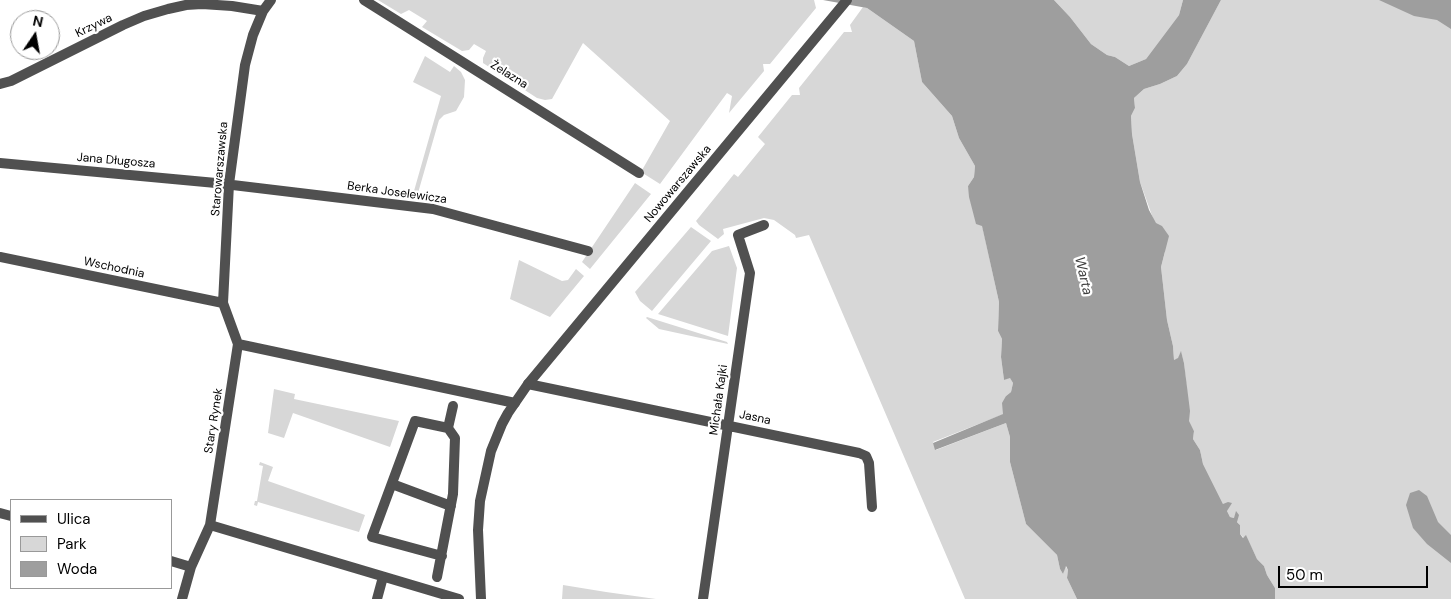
<!DOCTYPE html>
<meta charset="utf-8">
<style>
body{margin:0}
#map{position:relative;width:1451px;height:599px;overflow:hidden;background:#fff;font-family:"DM Sans",sans-serif}
canvas{display:block}
.legend{position:absolute;left:10px;top:499px;width:162px;height:90px;box-sizing:border-box;background:#fff;border:1px solid #999;margin:0;padding:6px 9px;list-style:none;font-size:15px;color:#000}
.legend li{display:flex;align-items:center;gap:10px;height:25px}
.legend b{width:25px;border:1px solid #999}
.north{position:absolute;left:10px;top:10px;width:50px;height:50px;box-sizing:border-box;background:#fff;border:1px solid #999;border-radius:50%;rotate:12deg;font-size:14px;font-weight:700;line-height:20px;text-align:center;color:#000}
.north::after{content:'';display:block;margin:auto;width:18px;height:22px;background:#000;clip-path:polygon(50% 0,100% 100%,50% 72%,0 100%)}
.scale{position:absolute;left:1278px;top:566px;width:150px;height:22px;box-sizing:border-box;border:2px solid #000;border-top:0;padding-left:6px;font-size:15px;line-height:18px;white-space:nowrap;color:#000;-webkit-text-stroke:4px #fff;paint-order:stroke}
</style>
<div id="map">
<canvas width="1451" height="599"></canvas>
<ul class="legend">
<li><b style="height:6px;background:#505050"></b>Ulica</li>
<li><b style="height:14px;background:#d7d7d7"></b>Park</li>
<li><b style="height:14px;background:#9e9e9e"></b>Woda</li>
</ul>
<div class="north">N</div>
<div class="scale">50 m</div>
</div>
<script>
const ctx = document.querySelector('canvas').getContext('2d');
ctx.lineJoin = 'round';
function fill(path, color) { ctx.fillStyle = color; ctx.fill(path, 'evenodd'); }
const shape = rows => new Path2D(rows.map(r => 'M' + r).join(''));
function trace(path, color, width, dash) { ctx.strokeStyle = color; ctx.lineWidth = width; ctx.lineCap = dash ? 'butt' : 'round'; ctx.setLineDash(dash || []); ctx.stroke(path); }
function write(font, color, halo, rows, align = 'center') {
  ctx.font = font + ' "DM Sans",sans-serif'; ctx.lineWidth = 4.5; ctx.setLineDash([]); ctx.textBaseline = 'middle'; ctx.strokeStyle = halo; ctx.fillStyle = color; for (const [text, x, y, turn = 0] of rows) {
    ctx.save(); ctx.translate(x, y); ctx.rotate((+turn || 0) * Math.PI / 180); ctx.textAlign = isNaN(turn) ? turn : align; if (halo) ctx.strokeText(text, 0, 0); ctx.fillText(text, 0, 0); ctx.restore();
  }
}
const green = shape([
 [378,0,814,0,816,8,770,64,763,64,764,71,729,113,732,96,727,93,660,184,641,172,670,121,583,43,552,99,545,100,537,98,483,63,483,58,486,51,474,44,469,50,462,51,422,27,427,21,409,10,401,14],
 [1054,0,1183,0,1179,15,1146,59,1129,66,1115,57,1107,55,1091,44,1070,17],
 [1221,0,1451,0,1451,599,1275,599,1275,588,1267,575,1264,566,1257,559,1246,536,1244,538,1240,534,1240,525,1234,518,1230,517,1227,511,1228,506,1223,504,1203,464,1200,450,1193,439,1194,431,1188,421,1189,411,1184,363,1181,352,1178,359,1174,360,1173,346,1167,320,1161,267,1165,252,1140,182,1132,134,1131,116,1135,108,1134,98,1144,89,1160,84,1177,76,1187,64],
 [863,7,867,8,914,41,922,82,952,116,959,138,975,166,974,177,968,186,982,225,999,302,998,331,1002,339,1001,357,1004,380,1010,377,1013,383,1011,392,1006,396,1004,414,933,442,936,450,1006,423,1010,437,1010,462,1026,524,1057,555,1060,569,1063,574,1065,566,1068,570,1067,578,1077,599,965,599,809,235,796,238,795,235,774,220,764,218,723,229,724,234,718,239,699,225,696,221,734,174,738,177,765,144,758,137,792,95,800,95,799,88,844,32,852,32,850,25],
 [425,56,450,72,454,66,461,72,465,80,464,97,456,111,444,115,439,120,418,193,412,198,441,96,413,82],
 [635,183,651,194,590,269,582,262],
 [691,227,711,241,652,311,640,301,635,292],
 [729,246,737,268,728,336,658,314,712,251],
 [519,260,562,281,568,280,576,269,584,276,550,317,510,299],
 [647,317,727,342,728,344,659,329,646,318],
 [274,389,295,394,294,399,399,421,390,447,293,413,284,438,268,433],
 [260,462,273,467,268,481,365,515,359,532,258,502,257,506,254,505,255,501,257,501,263,466,259,465],
 [563,585,606,592,656,599,562,599]
]);
const water = shape([
 [823,0,1054,0,1070,17,1091,44,1107,55,1115,57,1129,66,1146,59,1179,15,1183,0,1221,0,1187,64,1177,76,1160,84,1144,89,1134,98,1135,108,1131,116,1132,134,1140,182,1149,210,1156,223,1162,226,1169,236,1161,267,1167,320,1173,346,1174,360,1178,358,1181,351,1184,363,1190,411,1189,421,1194,431,1193,439,1200,450,1203,464,1223,504,1228,502,1232,503,1227,511,1230,517,1234,518,1236,511,1239,515,1237,522,1240,525,1240,534,1243,538,1246,535,1257,559,1264,566,1267,575,1275,588,1275,599,1077,599,1067,578,1068,570,1066,566,1063,574,1060,569,1057,555,1026,524,1010,462,1010,437,1006,423,935,450,933,443,1003,414,1002,403,1006,396,1011,392,1013,383,1010,378,1004,380,1001,357,1002,339,998,331,999,302,982,226,976,224,969,197,968,186,974,177,975,166,959,138,952,116,922,82,914,41,867,8],
 [1379,0,1451,0,1451,29,1437,20,1414,16],
 [1419,490,1427,496,1438,522,1451,535,1451,563,1427,544,1413,528,1406,505,1410,493]
]);
const pedestrian = shape([
 [392,484,451,506],
 [442,556,372,537,415,421,448,428],
 [437,577,453,494,455,438,448,428,453,406]
]);
const minor = shape([
 [364,0,639,173],
 [0,84,11,81,123,25,144,16,168,9,186,5,202,4,232,6,263,11],
 [0,163,216,183,433,209,588,251],
 [0,257,223,303],
 [238,344,223,303,229,184,245,65,253,35,263,11,271,0],
 [238,344,515,403],
 [528,384,859,453,866,456,869,463,872,507],
 [0,513,11,516],
 [210,525,459,599],
 [171,561,191,567],
 [182,599,191,567,210,525,238,344],
 [377,599,383,577],
 [703,599,750,273,738,235,764,225]
]);
const tertiary = shape([
 [481,599,478,530,480,501,491,451,502,424,508,413,528,384,847,0]
]);
const streetNames = [
 ["Krzywa",94,26,-26],
 ["Żelazna",509,75,32],
 ["Jana Długosza",116,161,5],
 ["Starowarszawska",220,169,-85],
 ["Nowowarszawska",678,184,-50],
 ["Berka Joselewicza",397,193,8],
 ["Wschodnia",114,268,12],
 ["Michała Kajki",719,400,-82],
 ["Jasna",755,418,12],
 ["Stary Rynek",214,421,-81]
];
const waterNames = [
 ["Warta",1083,276,77]
];
fill(green, '#d7d7d7');
fill(water, '#9e9e9e');
trace(pedestrian, '#505050', 10);
trace(minor, '#505050', 10);
trace(tertiary, '#505050', 10);
write('12px', '#000', '#fff', streetNames);
write('italic 14px', '#3f3f3f', '#fff', waterNames);
</script>
